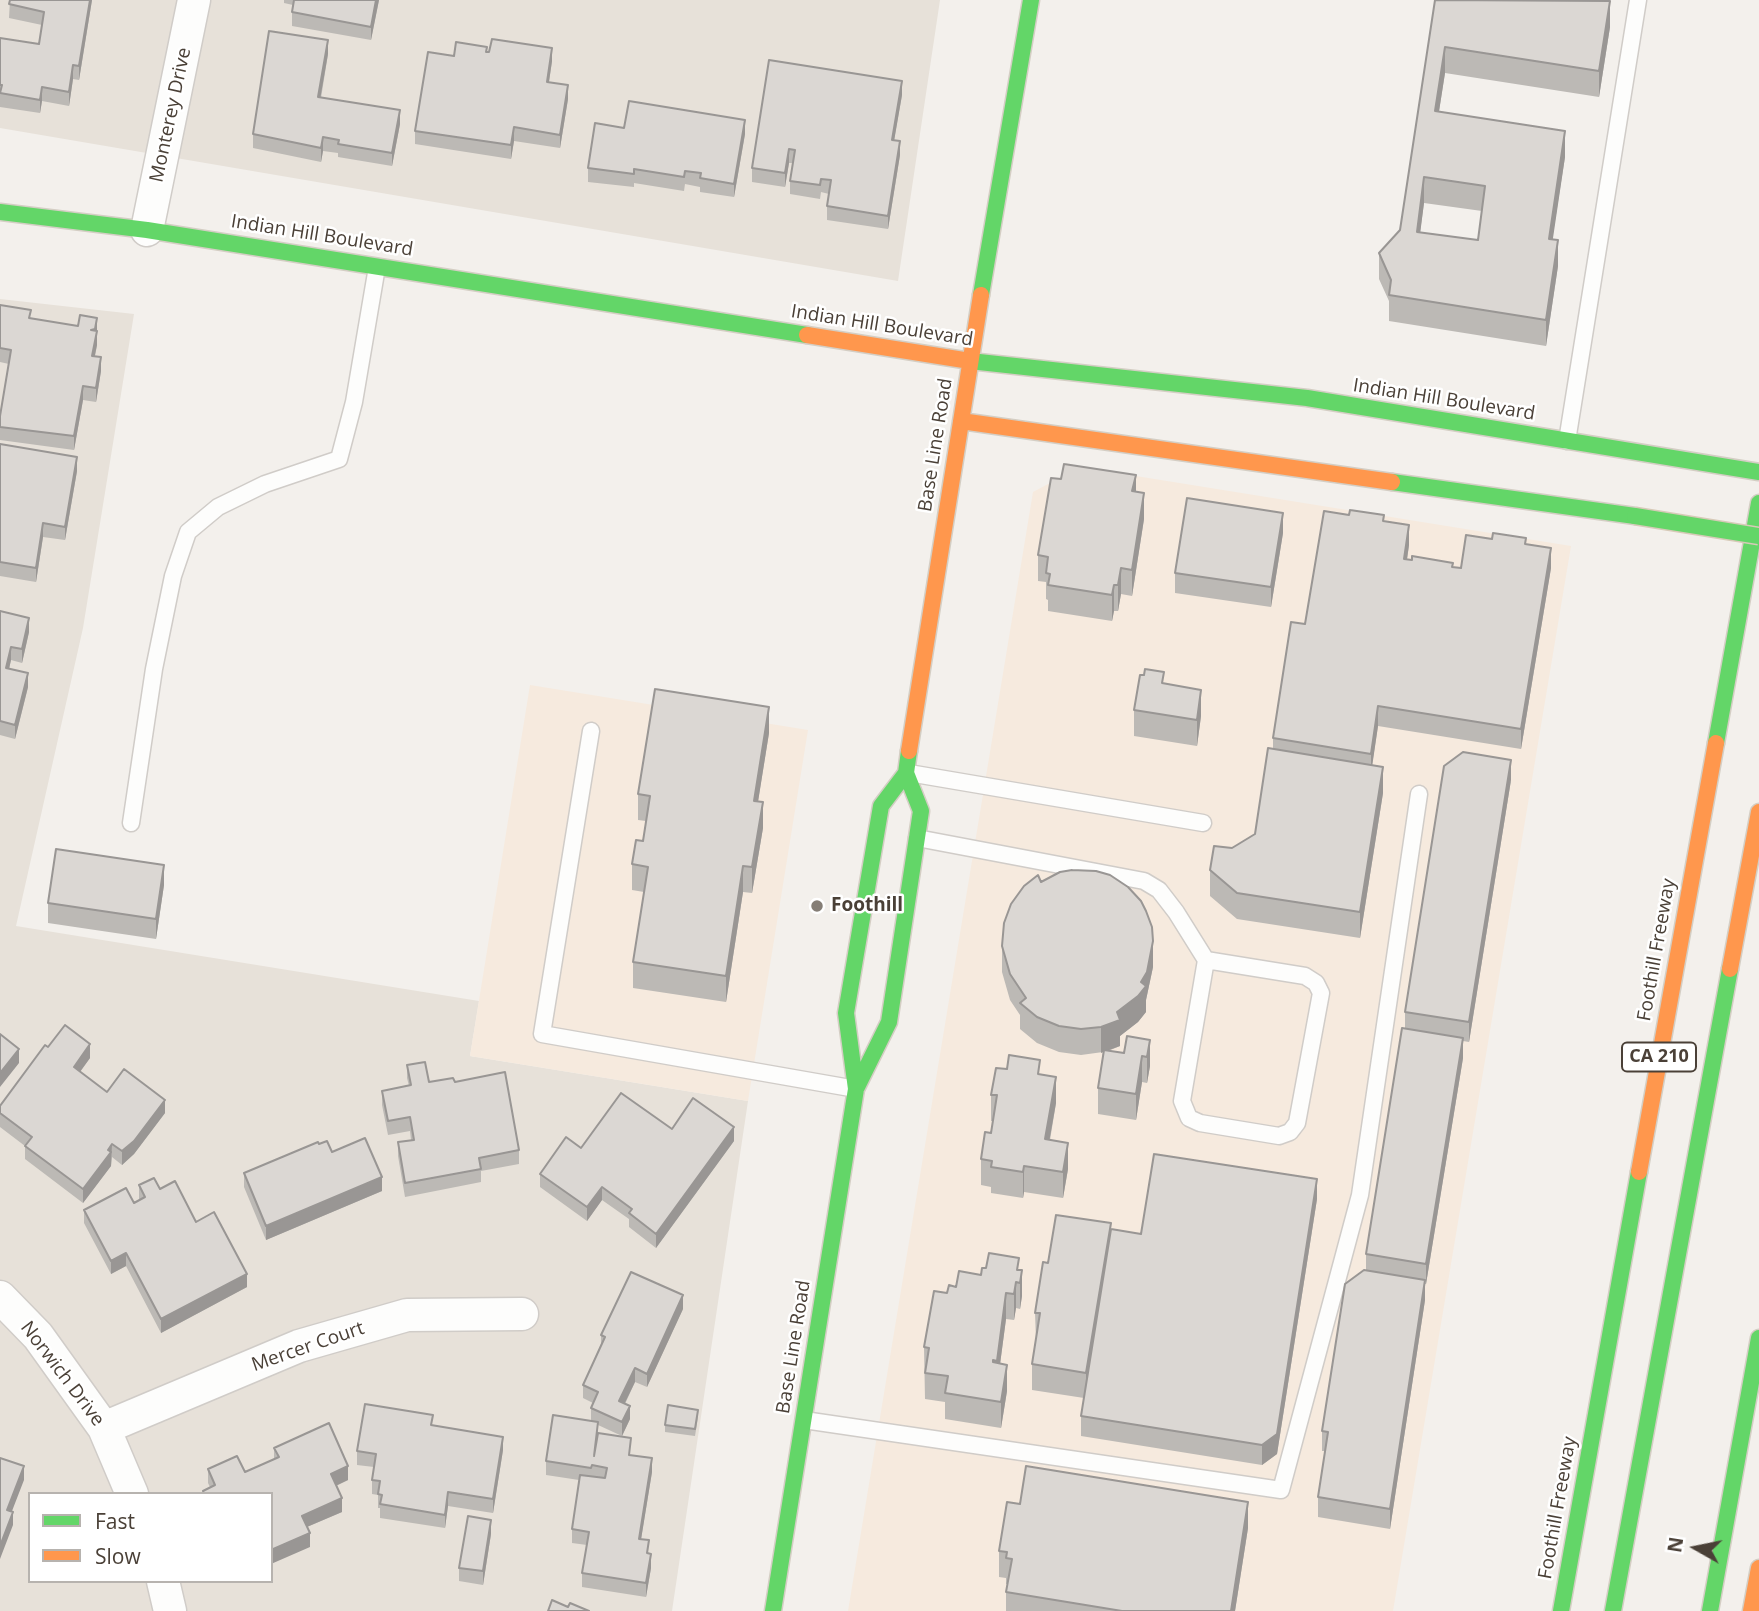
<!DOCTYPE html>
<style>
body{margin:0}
#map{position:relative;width:1759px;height:1611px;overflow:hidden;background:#f3f0ec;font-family:"Open Sans",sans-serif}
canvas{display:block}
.legend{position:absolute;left:28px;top:1492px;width:245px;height:91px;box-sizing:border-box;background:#fff;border:2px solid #b7b3af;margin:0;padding:9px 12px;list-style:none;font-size:21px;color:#4a4037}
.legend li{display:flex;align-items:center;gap:14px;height:35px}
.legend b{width:35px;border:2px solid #b7b3af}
.north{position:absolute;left:1661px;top:1513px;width:70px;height:70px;-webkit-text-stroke:5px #fff;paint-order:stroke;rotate:279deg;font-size:19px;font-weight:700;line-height:28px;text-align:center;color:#4a4037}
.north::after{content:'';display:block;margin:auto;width:24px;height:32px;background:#4a4037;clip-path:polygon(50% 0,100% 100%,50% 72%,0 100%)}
</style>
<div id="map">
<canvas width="1759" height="1611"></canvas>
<ul class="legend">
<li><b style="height:9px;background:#63d668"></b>Fast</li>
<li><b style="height:9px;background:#ff974d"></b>Slow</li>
</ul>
<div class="north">N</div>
</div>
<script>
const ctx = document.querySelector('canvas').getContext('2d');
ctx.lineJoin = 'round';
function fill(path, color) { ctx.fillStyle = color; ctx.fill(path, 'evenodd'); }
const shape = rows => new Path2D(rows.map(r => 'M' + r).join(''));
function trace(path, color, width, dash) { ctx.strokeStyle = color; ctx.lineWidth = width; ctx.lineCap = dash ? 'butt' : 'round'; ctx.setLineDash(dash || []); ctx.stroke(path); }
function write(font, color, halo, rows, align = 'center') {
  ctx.font = font + ' "Open Sans",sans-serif'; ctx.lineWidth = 5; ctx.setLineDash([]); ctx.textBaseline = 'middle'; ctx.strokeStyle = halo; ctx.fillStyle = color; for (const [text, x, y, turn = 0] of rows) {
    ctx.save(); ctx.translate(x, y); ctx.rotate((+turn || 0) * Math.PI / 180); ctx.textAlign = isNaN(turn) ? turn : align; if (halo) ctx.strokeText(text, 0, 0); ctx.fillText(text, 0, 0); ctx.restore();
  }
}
const residential = shape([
 [0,0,940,0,898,281,0,128],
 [0,299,134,314,83,628,16,926,479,1001,470,1056,748,1101,672,1611,0,1611],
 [30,1494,271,1494,271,1581,30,1581]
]);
const commercial = shape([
 [1080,467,1571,546,1393,1611,848,1611,1033,492],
 [530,685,808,730,748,1101,470,1056]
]);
const lane = shape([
 [1567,441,1638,0],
 [591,731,542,1034,856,1089],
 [909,773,1203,823],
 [131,823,154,669,173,576,188,532,218,507,265,484,339,459,354,402,377,267],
 [917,838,1144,881,1159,890,1176,912,1206,960,1182,1101,1189,1118,1200,1123,1279,1136,1290,1132,1297,1123,1321,993,1316,983,1305,976,1206,960],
 [804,1420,1281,1490,1360,1195,1419,794]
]);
const street = shape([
 [147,230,194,0],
 [0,1297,38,1336,104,1428,132,1494],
 [104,1428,299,1346,407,1315,522,1314],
 [163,1581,170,1611]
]);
const fast = shape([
 [0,212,147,230,807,335],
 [981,295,1031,0],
 [970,361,1307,398,1759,472],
 [1392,482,1635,516],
 [1716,743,1759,503],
 [856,1089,889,1022,921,811,906,773],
 [773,1611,856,1089,846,1013,881,806,906,773,909,751],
 [1561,1611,1639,1172],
 [1613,1611,1730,969],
 [1710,1611,1759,1338]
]);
const slow = shape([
 [807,335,970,361],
 [961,421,1392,482],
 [909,751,981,295],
 [1730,969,1759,812],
 [1639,1172,1716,743],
 [1751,1611,1759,1568]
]);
const fastBridge = shape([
 [1635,516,1759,536]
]);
const wall = shape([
 [10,0,92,0,79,80,73,79,69,106,42,101,40,113,0,107,0,38,39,44,42,25,9,18],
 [284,0,379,0,371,40,292,26,292,12,293,5,284,3],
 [1435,0,1610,27,1599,97,1445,73,1439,111,1565,157,1552,240,1558,266,1546,346,1389,321,1389,301,1379,279,1379,253,1400,230],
 [1424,203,1482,211,1478,240,1420,232],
 [487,52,552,61,549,82,568,99,560,148,514,141,511,159,415,144,415,131,454,56],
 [328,54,321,98,400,124,392,166,338,157,338,153,323,151,321,162,253,148,253,134],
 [902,95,894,140,900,155,888,229,827,220,827,206,829,194,821,192,820,199,790,194,790,181,793,163,789,163,785,187,752,182,752,168],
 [624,128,745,134,734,197,700,192,700,187,685,184,684,191,634,183,634,187,588,182,588,168],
 [0,305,31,318,78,326,97,318,97,345,95,356,101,371,96,402,83,400,74,450,0,440,0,416,9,364,0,362],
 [0,444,77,471,65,540,43,537,36,582,0,576],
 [1136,492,1144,519,1132,596,1121,594,1118,611,1114,611,1112,621,1048,611,1048,600,1046,599,1046,582,1038,581,1038,555],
 [1384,521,1409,545,1407,560,1461,568,1526,544,1551,568,1521,749,1378,726,1372,765,1383,793,1360,938,1237,919,1210,896,1210,870,1232,848,1255,834,1273,749,1273,738,1305,624],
 [1283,533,1271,607,1175,593,1175,573],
 [0,611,29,632,22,663,11,660,9,669,28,687,15,739,0,735],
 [1164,683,1201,716,1197,746,1134,736,1134,710],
 [769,733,758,801,763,828,752,893,743,892,726,1002,633,988,633,962,644,892,632,890,632,864,643,841,646,821,638,820,638,794],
 [1511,780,1469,1042,1463,1041,1463,1058,1426,1284,1425,1284,1425,1300,1390,1529,1318,1517,1318,1497,1325,1451,1322,1451,1322,1431,1366,1271,1366,1254,1405,1029,1405,1012],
 [1041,882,1153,967,1146,1000,1146,1012,1138,1022,1120,1036,1120,1046,1108,1051,1124,1053,1150,1040,1150,1066,1147,1083,1142,1082,1136,1120,1098,1114,1098,1088,1103,1052,1081,1055,1059,1052,1037,1043,1020,1029,1020,1015,1010,1000,1002,972,1002,946],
 [164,885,156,939,48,923,48,903],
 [48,1047,90,1058,80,1072,107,1092,165,1113,134,1154,122,1165,112,1157,111,1166,83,1203,25,1159,25,1146,0,1127,0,1106],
 [407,1065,429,1082,455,1082,519,1150,519,1164,481,1171,481,1182,405,1197,398,1156,398,1142,411,1140,410,1131,388,1135,382,1105,382,1091,409,1086,407,1078],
 [1040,1075,1056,1103,1050,1140,1068,1169,1063,1198,1024,1192,1023,1198,991,1193,991,1187,981,1185,981,1159,991,1133,993,1121,991,1121,991,1095],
 [672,1129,734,1141,656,1248,629,1227,629,1219,602,1200,587,1221,540,1187,540,1174,581,1148],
 [319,1144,332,1152,382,1191,266,1240,244,1187,244,1173],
 [139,1185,160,1189,196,1222,247,1287,161,1333,126,1266,111,1274,84,1223,84,1210,134,1203,139,1200],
 [1317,1199,1277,1454,1262,1465,1081,1436,1081,1416,1084,1398,1032,1390,1032,1364,1036,1339,1035,1313,1048,1263,1111,1229,1141,1234],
 [1019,1270,1022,1296,1020,1309,1016,1308,1014,1320,1006,1319,1000,1364,1007,1391,1001,1428,945,1419,945,1402,925,1399,924,1347,947,1293,956,1287,981,1275],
 [683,1309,647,1387,635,1382,625,1404,630,1419,622,1436,598,1425,598,1434,631,1455,652,1472,641,1539,649,1554,651,1568,646,1597,582,1587,582,1573,587,1545,572,1543,572,1529,579,1480,546,1475,546,1461,591,1421,591,1408,593,1403,583,1398,583,1385,601,1344,601,1335],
 [698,1417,695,1436,665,1432,665,1425],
 [433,1425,503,1450,493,1513,448,1506,445,1528,380,1518,380,1508,378,1508,378,1495,372,1494,372,1480,374,1467,357,1465,357,1451],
 [274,1448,348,1480,336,1486,342,1512,307,1527,310,1547,271,1494,203,1494,203,1491,210,1487,208,1483,208,1469,245,1472,274,1459],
 [1020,1504,1248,1528,1235,1611,1006,1611,1006,1592,1008,1584,1006,1584,1006,1578,999,1577,999,1551],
 [491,1534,483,1585,459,1581,459,1568]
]);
const shadedWall = shape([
 [90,0,92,0,79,80,79,66],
 [376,0,379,0,371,40,371,27],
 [1610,1,1610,27,1599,97,1599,71],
 [328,40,328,54,318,111,318,97],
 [1445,47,1445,73,1435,137,1435,111],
 [552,48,552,61,547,95,547,82],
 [73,65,73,79,69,106,69,92],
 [902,81,902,95,892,153,892,140],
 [568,85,568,99,560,148,560,135],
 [42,87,42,101,40,113,40,100],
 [400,110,400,124,392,166,392,153],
 [745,120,745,134,734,197,734,184],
 [514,127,514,141,511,159,511,145],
 [1565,131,1565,157,1549,265,1549,239],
 [323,137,323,151,321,162,321,148],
 [900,141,900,155,888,229,888,216],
 [789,149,789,163,785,187,785,173],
 [1424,177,1424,203,1417,258,1417,232],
 [1558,240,1558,266,1546,346,1546,320],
 [97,318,97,345,92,369,91,330],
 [101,357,101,371,96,402,96,388],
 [83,386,83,400,74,450,74,436],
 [77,457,77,471,65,540,65,527],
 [1136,475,1136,501,1132,491],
 [1144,493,1144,519,1132,596,1132,570],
 [1283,513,1283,533,1271,607,1271,587],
 [43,523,43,537,36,582,36,568],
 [1409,525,1409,545,1404,579,1404,559],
 [1551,548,1551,568,1521,749,1521,729],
 [1121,568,1121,594,1118,611,1118,585],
 [1114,585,1114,611,1112,621,1112,595],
 [29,618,29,632,22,663,22,649],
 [11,647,11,660,6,682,6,668],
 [28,673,28,687,15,739,15,725],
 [1201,690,1201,716,1197,746,1197,720],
 [1378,706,1378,726,1371,774,1371,754],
 [769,707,769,733,754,827,754,801],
 [1511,760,1511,780,1469,1042,1469,1022],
 [1383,767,1383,793,1360,938,1360,912],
 [763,802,763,828,752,893,752,867],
 [164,865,164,885,156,939,156,919],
 [743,866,743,892,726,1002,726,976],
 [1153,941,1153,967,1146,1000,1146,1012,1138,1022,1120,1036,1120,1046,1101,1053,1101,1027,1117,1012,1141,982],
 [1463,1038,1463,1058,1426,1284,1426,1264],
 [1150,1040,1150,1066,1147,1083,1147,1057],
 [90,1044,90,1058,74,1080,74,1067],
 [19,1049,19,1063,0,1087,0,1073],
 [1142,1056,1142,1082,1136,1120,1136,1094],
 [1056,1077,1056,1103,1045,1165,1045,1139],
 [165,1100,165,1113,134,1154,122,1165,122,1151],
 [734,1127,734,1141,656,1248,656,1234],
 [1068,1143,1068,1169,1063,1198,1063,1172],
 [112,1144,111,1166,83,1203,83,1189],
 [1024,1166,1024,1192,1023,1198,1023,1172],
 [382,1177,382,1191,266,1240,266,1226],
 [1317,1179,1317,1199,1277,1454,1262,1465,1262,1445],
 [602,1187,602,1200,587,1221,587,1207],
 [1111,1223,1111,1249,1086,1399,1086,1373],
 [126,1253,126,1266,111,1274,111,1261],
 [1022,1270,1022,1296,1020,1309,1020,1283],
 [247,1274,247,1287,161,1333,161,1319],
 [1425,1280,1425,1300,1390,1529,1390,1509],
 [1016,1282,1016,1308,1014,1320,1014,1294],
 [1006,1293,1006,1319,997,1387,997,1361],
 [683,1295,683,1309,647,1387,647,1374],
 [1007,1365,1007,1391,1001,1428,1001,1402],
 [635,1368,635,1382,619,1415,619,1401],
 [630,1406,630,1419,622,1436,622,1422],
 [503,1437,503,1450,493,1513,493,1499],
 [652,1458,652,1472,639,1552,639,1539],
 [24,1466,24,1480,7,1524,7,1510],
 [348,1466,348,1480,331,1488,331,1474],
 [448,1492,448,1506,445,1528,445,1515],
 [342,1498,342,1512,302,1529,302,1516],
 [1248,1502,1248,1528,1235,1611,1231,1611],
 [13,1512,13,1525,0,1559,0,1546],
 [491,1520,491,1534,483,1585,483,1571],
 [310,1533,310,1547,271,1564,271,1550],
 [651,1554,651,1568,646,1597,646,1583]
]);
const building = shape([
 [10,0,90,0,79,66,73,65,69,92,42,87,40,100,0,93,2,85,0,85,0,38,39,44,44,12,9,4,10,0],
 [294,0,376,0,371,27,292,12,294,0],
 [1435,0,1610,1,1599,71,1445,47,1435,111,1565,131,1549,239,1558,240,1546,320,1389,295,1391,280,1379,253,1400,230,1435,0],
 [1424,177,1485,186,1478,240,1417,232,1424,177],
 [269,31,328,40,318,97,400,110,392,153,338,144,339,140,323,137,321,148,253,134,269,31],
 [492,39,552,48,547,82,568,85,560,135,514,127,511,145,415,131,428,52,454,56,456,42,487,47,486,52,489,52,492,39],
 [769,60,902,81,892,140,900,141,888,216,827,206,831,180,821,179,820,185,790,181,795,150,789,149,785,173,752,168,769,60],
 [629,101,745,120,734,184,700,178,701,173,685,171,684,177,634,169,634,174,588,168,595,123,624,128,629,101],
 [0,305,31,310,29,318,78,326,80,315,97,318,95,329,91,330,97,331,92,356,101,357,96,388,83,386,74,436,0,427,0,416,11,350,0,348,0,305],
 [0,444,77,457,65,527,43,523,36,568,0,562,0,444],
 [1064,464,1136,475,1132,491,1144,493,1132,570,1121,568,1118,585,1114,585,1112,595,1048,585,1050,574,1046,573,1048,557,1038,555,1051,478,1061,479,1064,464],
 [1187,498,1283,513,1271,587,1175,573,1187,498],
 [1350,510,1384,515,1383,521,1409,525,1404,559,1412,560,1412,556,1453,563,1452,567,1461,568,1466,535,1492,539,1493,533,1526,538,1525,544,1551,548,1521,729,1378,706,1371,754,1273,738,1291,622,1305,624,1324,511,1349,515,1350,510],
 [0,611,29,618,22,649,11,647,6,668,28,673,15,725,0,721,0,611],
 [1145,669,1164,672,1162,683,1201,690,1197,720,1134,710,1140,675,1144,675,1145,669],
 [655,689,769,707,754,801,763,802,752,867,743,866,726,976,633,962,648,867,632,864,636,840,643,841,650,796,638,794,655,689],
 [1268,748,1383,767,1360,912,1237,893,1210,870,1214,846,1232,848,1255,834,1268,748],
 [1463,752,1511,760,1469,1022,1405,1012,1444,766,1463,752],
 [56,849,164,865,156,919,48,903,56,849],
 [1072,870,1096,871,1110,875,1128,887,1141,901,1146,911,1152,927,1153,941,1147,972,1141,982,1146,986,1138,996,1117,1012,1120,1020,1101,1027,1081,1029,1059,1026,1037,1017,1020,1003,1026,998,1010,974,1002,946,1004,923,1011,904,1024,886,1038,875,1041,882,1060,872,1072,870],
 [65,1025,90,1044,74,1067,107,1092,124,1069,165,1100,134,1141,122,1151,112,1144,108,1150,111,1152,83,1189,25,1146,32,1137,0,1113,0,1106,45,1045,48,1047,65,1025],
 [1402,1028,1463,1038,1426,1264,1366,1254,1402,1028],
 [0,1034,19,1049,0,1073,0,1034],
 [1127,1036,1150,1040,1147,1057,1142,1056,1136,1094,1098,1088,1104,1050,1124,1053,1127,1036],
 [1009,1055,1040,1060,1038,1074,1056,1077,1045,1139,1068,1143,1063,1172,1024,1166,1023,1172,991,1167,992,1161,981,1159,985,1132,991,1133,997,1095,991,1095,996,1068,1007,1069,1009,1055],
 [425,1062,429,1082,453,1078,455,1082,505,1072,519,1150,479,1158,481,1169,405,1183,398,1142,414,1140,410,1117,388,1121,382,1091,411,1085,407,1065,425,1062],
 [621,1093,672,1129,693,1098,734,1127,656,1234,629,1213,632,1209,602,1187,587,1207,540,1174,566,1137,581,1148,621,1093],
 [365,1138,382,1177,266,1226,244,1173,318,1142,319,1144,327,1141,332,1152,365,1138],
 [1154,1154,1317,1179,1277,1434,1262,1445,1081,1416,1111,1229,1141,1234,1154,1154],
 [154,1178,160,1189,175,1181,196,1222,214,1212,247,1274,161,1319,126,1253,111,1261,84,1210,126,1188,134,1203,145,1197,139,1185,154,1178],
 [1056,1215,1111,1223,1086,1373,1032,1364,1040,1313,1035,1313,1043,1262,1048,1263,1056,1215],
 [989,1253,1019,1258,1017,1270,1022,1270,1020,1283,1016,1282,1014,1294,1006,1293,997,1361,993,1360,993,1362,1007,1365,1001,1402,945,1393,948,1376,925,1373,929,1348,924,1347,934,1291,947,1293,949,1285,956,1287,959,1271,981,1275,982,1268,986,1268,989,1253],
 [1364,1270,1425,1280,1390,1509,1318,1497,1328,1432,1322,1431,1345,1284,1364,1270],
 [631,1272,683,1295,647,1374,635,1368,619,1401,630,1406,622,1422,591,1408,598,1392,583,1385,605,1337,601,1335,631,1272],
 [365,1404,433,1415,431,1425,503,1437,493,1499,448,1492,445,1515,380,1504,382,1495,378,1494,380,1481,372,1480,376,1454,357,1451,365,1404],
 [668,1405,698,1410,695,1429,665,1425,668,1405],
 [553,1415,598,1422,594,1456,598,1433,631,1438,629,1455,652,1458,639,1539,649,1540,647,1553,651,1554,646,1583,582,1573,589,1532,572,1529,580,1475,605,1478,607,1468,592,1465,591,1468,546,1461,553,1415],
 [329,1423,348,1466,331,1474,342,1498,302,1516,310,1533,271,1550,271,1494,204,1494,203,1491,215,1485,208,1469,237,1456,245,1472,279,1457,274,1448,329,1423],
 [0,1458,24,1466,7,1510,13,1512,0,1546,0,1458],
 [1026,1466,1248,1502,1231,1611,1122,1611,1006,1592,1012,1559,1006,1558,1007,1552,999,1551,1007,1502,1020,1504,1026,1466],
 [468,1516,491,1520,483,1571,459,1568,468,1516],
 [552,1600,568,1607,570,1603,589,1611,548,1611,552,1600]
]);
const markers = [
 [817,906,7,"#857e76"]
];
const shields = [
 [1659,1057,74]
];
const shieldNames = [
 ["CA 210",1659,1057]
];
const streetNames = [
 ["Monterey Drive",171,115,-78],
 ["Indian Hill Boulevard",322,236,9],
 ["Indian Hill Boulevard",882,326,9],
 ["Indian Hill Boulevard",1444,400,9],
 ["Base Line Road",936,445,-81],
 ["Foothill Freeway",1657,950,-80],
 ["Mercer Court",308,1347,-19],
 ["Base Line Road",794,1347,-81],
 ["Norwich Drive",62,1374,53],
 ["Foothill Freeway",1558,1508,-80]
];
const poiNames = [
 ["Foothill",831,906]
];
fill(residential, '#e7e1d9');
fill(commercial, '#f6eade');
trace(lane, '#d0ccc8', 19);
trace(street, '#d0ccc8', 35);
trace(fast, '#d4cec4', 19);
trace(slow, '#d4cec4', 19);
trace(lane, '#fdfdfc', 16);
trace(street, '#fdfdfc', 32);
trace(fast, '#63d668', 16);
trace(slow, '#ff974d', 16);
trace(fastBridge, '#d7cab8', 19, []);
trace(fastBridge, '#63d668', 16);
fill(wall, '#bcb9b5');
fill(shadedWall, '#999694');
fill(building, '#dbd7d3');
trace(building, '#999694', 2);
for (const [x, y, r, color] of markers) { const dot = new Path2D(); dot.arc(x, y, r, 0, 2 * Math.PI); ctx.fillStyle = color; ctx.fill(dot); trace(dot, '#fff', 2.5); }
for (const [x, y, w] of shields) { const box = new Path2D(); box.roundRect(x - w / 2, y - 14.5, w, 29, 5); ctx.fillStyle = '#fff'; ctx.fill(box); trace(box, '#4a4037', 2); }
write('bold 18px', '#4a4037', null, shieldNames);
write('19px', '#4a4037', '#fff', streetNames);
write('bold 19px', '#4a4037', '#fff', poiNames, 'left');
</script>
